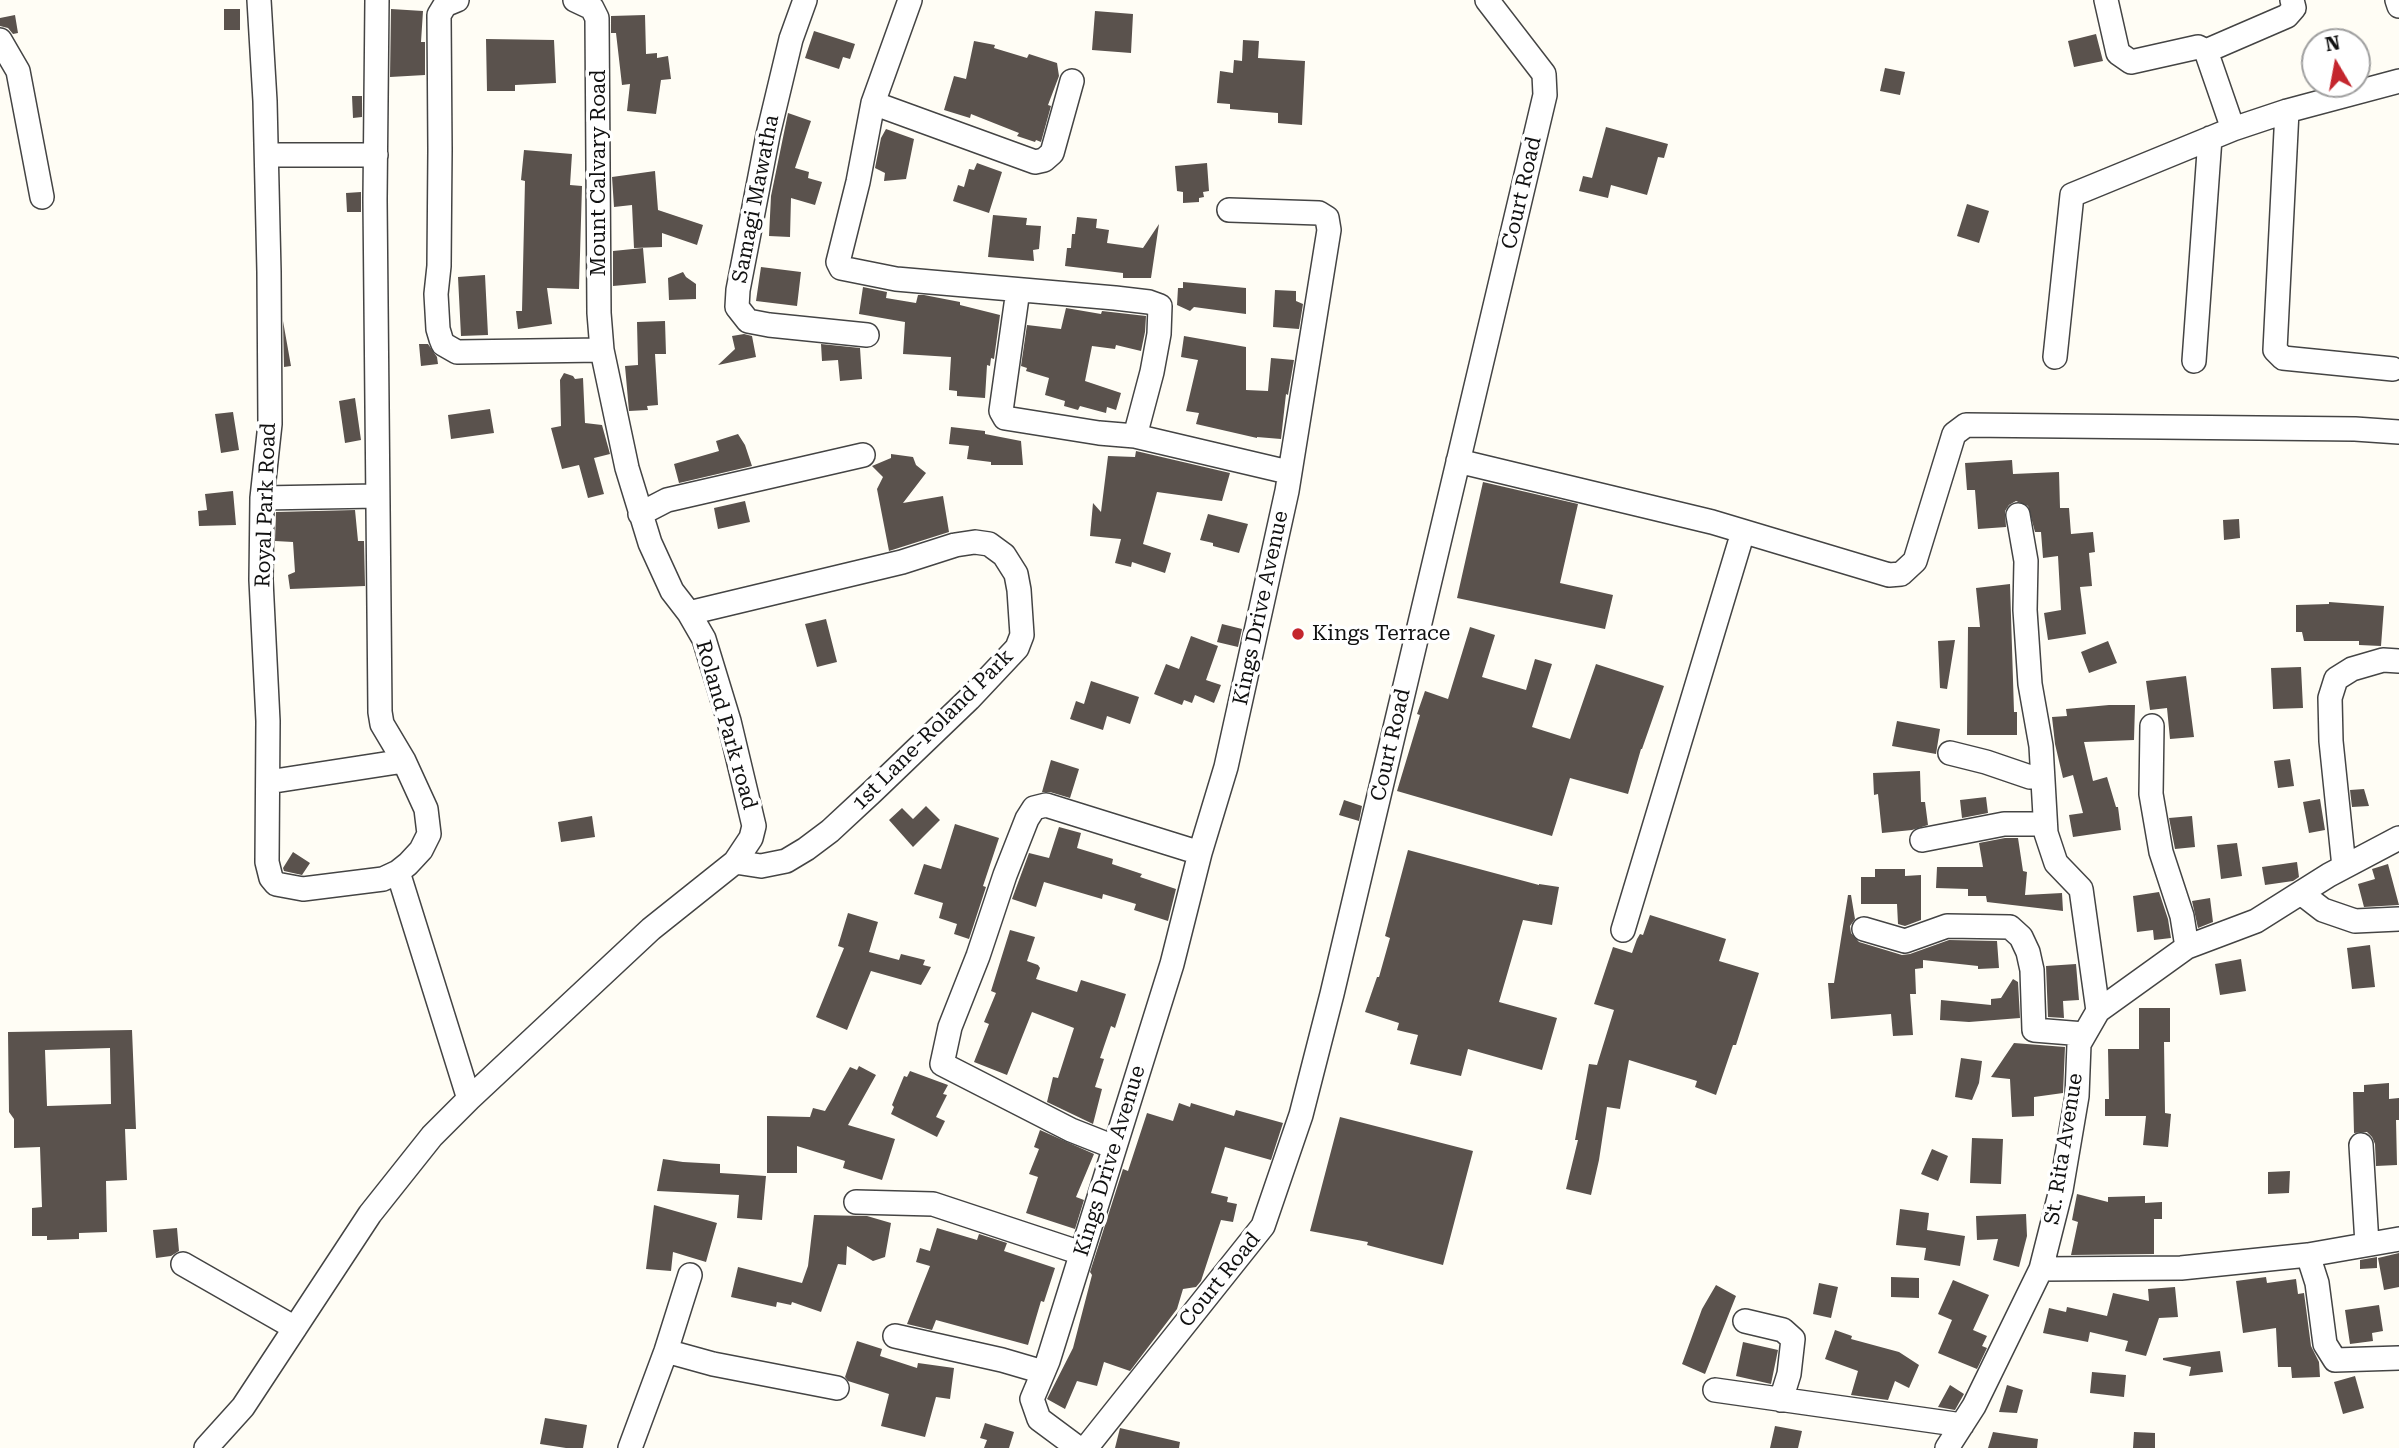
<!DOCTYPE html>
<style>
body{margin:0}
#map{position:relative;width:2399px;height:1448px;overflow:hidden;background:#fffdf5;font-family:"Roboto Serif",serif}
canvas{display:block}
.north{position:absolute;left:2301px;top:28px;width:70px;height:70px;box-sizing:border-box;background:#fff;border:2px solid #a0a0a0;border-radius:50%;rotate:350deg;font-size:19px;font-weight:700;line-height:28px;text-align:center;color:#111}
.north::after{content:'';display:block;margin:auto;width:24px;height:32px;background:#c4262e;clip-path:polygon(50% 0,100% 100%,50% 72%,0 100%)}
</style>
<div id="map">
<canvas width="2399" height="1448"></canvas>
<div class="north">N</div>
</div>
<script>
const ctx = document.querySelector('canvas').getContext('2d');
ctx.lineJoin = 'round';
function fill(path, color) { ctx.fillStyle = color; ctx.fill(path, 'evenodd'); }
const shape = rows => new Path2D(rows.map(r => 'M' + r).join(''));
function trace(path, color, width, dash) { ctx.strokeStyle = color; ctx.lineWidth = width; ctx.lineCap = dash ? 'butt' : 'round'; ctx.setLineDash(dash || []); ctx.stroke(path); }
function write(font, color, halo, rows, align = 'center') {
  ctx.font = font + ' "Roboto Serif",serif'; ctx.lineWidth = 7; ctx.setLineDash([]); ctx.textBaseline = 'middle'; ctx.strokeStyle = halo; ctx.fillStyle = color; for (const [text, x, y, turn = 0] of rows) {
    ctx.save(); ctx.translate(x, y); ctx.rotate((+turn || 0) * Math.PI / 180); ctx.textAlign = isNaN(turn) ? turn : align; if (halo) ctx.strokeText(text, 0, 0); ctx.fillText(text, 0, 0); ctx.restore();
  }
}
const building = shape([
 [224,9,240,9,240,30,224,30],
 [391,9,423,11,421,42,425,42,425,75,390,77],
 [1095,11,1133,14,1131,53,1092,50],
 [15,15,18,33,13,34,8,28,0,26,0,18],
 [645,15,646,54,657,53,657,58,668,56,671,79,661,80,656,114,627,111,630,84,622,85,616,33,611,33,611,16],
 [814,31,855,44,850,59,843,57,839,69,805,58],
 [2096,34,2103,61,2074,67,2068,41],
 [486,39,554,40,556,83,515,85,515,91,487,91],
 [1243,40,1259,41,1258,58,1305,61,1302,125,1278,123,1278,113,1230,109,1230,104,1217,103,1220,71,1233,73,1234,60,1242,61],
 [974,41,995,45,994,48,1027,58,1029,54,1057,63,1059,76,1048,105,1051,106,1041,142,1036,140,1035,142,1017,136,1019,133,971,114,970,118,944,110,954,76,966,79],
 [1885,68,1905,72,1900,95,1880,91],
 [352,96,362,96,362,117,353,118],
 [788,113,811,121,795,168,809,172,808,178,822,182,815,205,791,198,790,237,769,236,771,196],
 [1606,127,1668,144,1664,158,1658,157,1647,195,1611,185,1608,198,1579,191,1583,176,1592,178],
 [886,129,914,139,906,179,884,181,885,173,875,168,881,138],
 [524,150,572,154,570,185,582,186,579,289,547,288,552,324,518,329,516,311,522,311,525,181,521,180],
 [977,163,1002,172,989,213,953,201,958,185,964,187,969,169,974,170],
 [1207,163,1209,191,1203,192,1204,197,1199,198,1199,202,1183,203,1183,192,1177,191,1175,166],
 [655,171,658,210,703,225,697,245,662,233,662,247,634,248,632,205,614,207,612,177],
 [361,192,361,212,347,212,346,193],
 [1967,204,1989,211,1979,243,1957,236],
 [993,215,1027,218,1026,225,1041,226,1039,249,1033,250,1034,261,988,257],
 [1077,217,1097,219,1096,228,1109,230,1107,243,1143,248,1159,224,1151,278,1123,278,1123,273,1065,266,1067,248,1071,248,1072,234,1075,234],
 [643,248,646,283,613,286,613,251],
 [761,267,801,272,797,306,756,301],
 [683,272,686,277,696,284,696,299,669,300,668,278],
 [485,275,488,335,461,336,458,277],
 [1183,282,1246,288,1246,314,1194,307,1190,311,1177,305,1178,288,1183,288],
 [863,287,887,292,886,298,916,303,918,295,924,295,960,302,960,305,1000,315,994,359,991,358,990,366,987,365,985,398,957,396,957,391,949,390,951,357,903,354,905,322,859,314],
 [1275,290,1296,291,1296,301,1303,304,1299,329,1273,327],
 [1066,308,1101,314,1102,311,1146,316,1145,332,1141,351,1116,345,1115,349,1092,346,1085,381,1121,393,1116,410,1107,407,1106,413,1080,406,1078,410,1064,406,1065,401,1045,395,1049,378,1026,371,1027,368,1021,366,1027,325,1061,329],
 [283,321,291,366,284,367],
 [665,321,666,354,655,354,658,405,647,406,648,410,629,411,625,366,638,365,637,322],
 [744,334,752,336,756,357,718,365,735,349,732,336],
 [1184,336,1246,347,1246,390,1268,391,1271,358,1294,360,1288,395,1286,394,1281,439,1257,437,1257,438,1196,424,1199,413,1186,411,1198,360,1181,357],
 [419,344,428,344,437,357,438,364,421,366],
 [821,344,860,348,862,379,840,381,838,360,822,361],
 [564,373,573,376,575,379,583,378,585,423,602,425,610,454,594,458,604,494,588,498,579,465,562,469,551,428,561,426,560,380],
 [355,398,361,440,345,443,339,401],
 [490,409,494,433,451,439,448,415],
 [233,412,239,450,221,453,215,414],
 [951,427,985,431,985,434,1021,441,1023,465,991,465,991,462,967,459,969,446,949,444],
 [738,434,745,445,752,466,679,483,674,464,719,451,716,441],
 [1136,451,1230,473,1222,501,1157,492,1143,544,1171,553,1165,573,1132,562,1131,567,1115,563,1121,539,1090,536,1093,503,1101,512,1108,456,1135,457],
 [891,454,913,457,916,465,926,473,903,503,943,496,949,532,889,551,877,489,883,477,872,466,891,458],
 [2012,460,2013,474,2059,472,2060,508,2069,508,2071,534,2093,532,2095,552,2089,553,2092,586,2080,587,2086,634,2048,640,2044,613,2061,610,2058,556,2043,558,2041,532,2035,532,2028,506,2016,501,2009,505,2005,511,2006,527,1978,529,1975,490,1967,490,1965,463],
 [1483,482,1578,504,1560,583,1613,595,1605,629,1457,598],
 [233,491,236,525,199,526,198,511,207,510,205,494],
 [745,501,750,522,718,529,714,508],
 [355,510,358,541,364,541,365,586,290,589,288,575,295,572,293,542,275,541,276,512],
 [1208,514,1248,524,1239,553,1213,546,1213,543,1200,540],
 [2239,519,2240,538,2224,540,2223,520],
 [2010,584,2014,712,2017,712,2017,735,1967,735,1968,627,1980,627,1976,588],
 [2329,602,2384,606,2381,646,2359,645,2359,641,2304,641,2302,632,2296,632,2296,605,2329,604],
 [826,619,837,662,817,667,805,624],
 [1222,624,1242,629,1238,647,1217,642],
 [1470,627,1495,635,1482,677,1526,690,1535,659,1552,664,1532,727,1570,739,1596,664,1664,686,1642,749,1641,749,1628,794,1570,778,1552,836,1397,791,1420,715,1417,714,1425,691,1448,699],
 [1191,636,1218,646,1206,680,1221,685,1214,703,1195,695,1192,703,1184,700,1182,705,1154,694,1166,664,1179,669],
 [1955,640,1947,689,1940,688,1938,641],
 [2108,641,2117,663,2089,673,2081,652],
 [2301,667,2303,708,2273,709,2271,668],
 [2186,676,2194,737,2170,739,2167,708,2150,710,2146,681],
 [1091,681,1139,697,1130,724,1107,716,1103,730,1070,719,1076,701,1084,704],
 [2109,705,2135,705,2134,740,2084,742,2093,781,2107,777,2116,807,2118,807,2121,830,2073,837,2069,815,2083,813,2073,775,2063,778,2055,744,2052,717,2067,716,2066,709],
 [1897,721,1940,729,1936,754,1892,746],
 [2290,759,2294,786,2278,788,2274,761],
 [1051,760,1079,769,1070,798,1050,792,1042,792],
 [1920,771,1921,802,1925,802,1928,825,1912,830,1882,833,1878,794,1874,795,1873,773],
 [2364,789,2369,806,2352,807,2350,790],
 [1986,797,1988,813,1962,818,1960,800],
 [2320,799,2325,830,2309,833,2303,802],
 [1344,800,1362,806,1359,821,1339,815],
 [926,806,940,820,913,847,889,820,902,808,913,819],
 [592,816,595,837,561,842,558,822],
 [2192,816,2195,847,2175,849,2169,818],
 [955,824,999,838,983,886,986,887,969,939,954,934,957,924,939,918,943,903,914,894,924,864,941,869],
 [1059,827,1081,833,1077,848,1113,859,1112,864,1142,874,1140,877,1176,889,1168,921,1134,910,1136,904,1103,894,1102,899,1044,882,1036,907,1012,899,1029,853,1049,858],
 [2005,838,2018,838,2023,871,2027,872,2025,895,2062,893,2063,911,1987,902,1986,896,1968,896,1968,889,1936,888,1937,867,1983,867,1979,843],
 [2237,843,2242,876,2221,879,2217,845],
 [1408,850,1539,885,1539,884,1559,887,1552,925,1523,920,1499,1002,1557,1018,1542,1070,1468,1049,1461,1076,1410,1064,1418,1035,1397,1030,1399,1023,1365,1012,1377,977,1379,977,1390,938,1385,936],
 [293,852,310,863,302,875,284,871,283,868],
 [2297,862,2299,877,2293,881,2265,885,2262,867],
 [2388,864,2399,905,2364,907,2358,884,2375,879,2372,869],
 [1875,869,1905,869,1905,876,1921,875,1921,920,1905,926,1898,924,1897,904,1861,904,1861,877,1875,877],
 [2159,892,2168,919,2171,938,2154,940,2153,930,2137,932,2133,896],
 [1848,895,1851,895,1855,919,1850,926,1851,933,1859,942,1902,955,1910,954,1949,940,1997,941,1999,968,1978,969,1978,966,1923,960,1923,968,1915,969,1916,994,1910,994,1913,1035,1893,1036,1891,1014,1831,1019,1828,983,1834,983],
 [2210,898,2213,922,2198,928,2192,901],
 [848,913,878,922,869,952,899,960,901,954,925,960,923,965,931,967,921,985,871,971,847,1030,816,1017,844,948,838,946],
 [1650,915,1726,939,1719,961,1759,973,1736,1045,1733,1045,1716,1095,1695,1087,1697,1081,1629,1060,1620,1109,1607,1107,1599,1160,1591,1195,1566,1189,1578,1140,1575,1140,1589,1064,1597,1065,1614,1010,1594,1004,1613,947,1632,953,1637,939,1640,934,1643,935],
 [1010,930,1035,937,1027,961,1038,965,1040,968,1036,979,1077,992,1081,980,1126,994,1115,1028,1111,1026,1100,1058,1104,1059,1095,1087,1102,1089,1093,1124,1047,1102,1053,1077,1058,1078,1074,1028,1032,1012,1007,1075,974,1062,989,1024,984,1022,996,993,991,991],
 [2370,945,2375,987,2352,989,2347,948],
 [2241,959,2246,991,2220,995,2215,964],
 [2076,964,2079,1000,2063,1001,2064,1018,2048,1017,2046,966],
 [2013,979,2018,982,2020,1018,1969,1022,1940,1020,1941,1000,1991,1005,1991,999,2001,998],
 [2139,1008,2170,1008,2170,1042,2164,1042,2165,1113,2171,1114,2168,1147,2143,1145,2146,1116,2105,1116,2105,1099,2109,1099,2108,1049,2139,1049],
 [132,1030,136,1129,125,1129,127,1180,106,1181,107,1232,79,1233,79,1239,47,1240,47,1236,32,1236,32,1208,42,1207,40,1147,14,1148,14,1119,9,1112,8,1032],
 [110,1048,111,1104,47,1106,45,1050],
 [2014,1043,2065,1047,2063,1093,2034,1097,2034,1116,2012,1117,2010,1079,1991,1077],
 [1961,1058,1982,1061,1979,1083,1972,1100,1955,1097],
 [859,1066,876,1075,848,1125,895,1139,882,1180,843,1168,845,1161,797,1146,797,1173,767,1173,767,1116,810,1117,813,1108,825,1111,850,1067,857,1070],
 [910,1071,948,1085,943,1094,947,1095,936,1117,945,1121,937,1137,891,1114,894,1107,892,1105,904,1076,907,1077],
 [2389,1083,2389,1099,2399,1098,2399,1120,2396,1120,2397,1165,2376,1166,2375,1144,2372,1137,2367,1132,2354,1133,2353,1092,2364,1092,2364,1085],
 [1179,1103,1190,1107,1191,1103,1234,1116,1236,1110,1283,1123,1271,1160,1225,1147,1211,1193,1228,1197,1227,1202,1237,1204,1233,1222,1221,1220,1201,1281,1196,1287,1183,1289,1177,1309,1130,1371,1104,1362,1097,1386,1077,1381,1065,1409,1047,1399,1073,1348,1092,1275,1090,1272,1123,1169,1128,1171,1147,1113,1173,1121],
 [1340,1117,1473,1151,1443,1265,1367,1245,1368,1242,1310,1231],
 [1040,1130,1094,1154,1076,1197,1084,1200,1075,1229,1026,1213,1038,1177,1029,1174,1039,1149,1034,1147],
 [1972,1138,2003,1139,2001,1184,1970,1183],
 [1932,1149,1948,1156,1938,1181,1921,1174],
 [663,1159,683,1162,720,1164,720,1173,766,1176,762,1220,737,1218,739,1195,657,1191],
 [2290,1171,2289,1193,2268,1194,2268,1172],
 [2077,1194,2108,1202,2108,1197,2145,1196,2145,1203,2162,1202,2162,1219,2154,1219,2154,1254,2071,1255,2078,1222,2072,1220],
 [654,1205,717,1223,706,1262,673,1252,671,1271,646,1269],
 [1900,1209,1929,1213,1927,1230,1965,1236,1960,1266,1924,1260,1926,1248,1896,1245],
 [2026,1214,2027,1236,2019,1267,1993,1260,1998,1239,1977,1240,1976,1216],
 [814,1215,867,1216,891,1223,885,1257,873,1261,847,1246,846,1265,838,1264,821,1312,792,1302,791,1305,777,1302,776,1307,731,1297,738,1267,802,1283,808,1266],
 [177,1228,179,1251,171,1256,156,1258,153,1230],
 [937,1228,977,1240,979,1234,1007,1243,1004,1251,1055,1268,1044,1302,1041,1301,1028,1345,936,1320,932,1330,907,1324,930,1266,916,1262,920,1248,930,1251],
 [2399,1253,2399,1287,2384,1290,2378,1258],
 [2377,1257,2377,1268,2360,1269,2360,1260],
 [1891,1277,1919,1278,1919,1298,1891,1297],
 [2266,1277,2267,1283,2296,1279,2298,1294,2304,1293,2311,1346,2319,1362,2320,1377,2292,1378,2291,1367,2278,1367,2276,1328,2243,1333,2236,1281],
 [1953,1280,1989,1295,1973,1330,1987,1336,1982,1346,1987,1348,1977,1369,1938,1353,1952,1320,1938,1314],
 [1819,1283,1838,1287,1831,1318,1813,1314],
 [1716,1285,1736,1296,1705,1374,1682,1364,1702,1309],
 [2175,1287,2178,1317,2159,1318,2146,1356,2125,1351,2128,1341,2090,1332,2088,1342,2043,1333,2049,1308,2066,1312,2067,1307,2107,1316,2113,1293,2149,1301,2148,1289],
 [2379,1305,2383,1331,2372,1333,2373,1341,2350,1344,2345,1310],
 [1835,1330,1852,1336,1851,1339,1899,1352,1919,1365,1909,1388,1895,1381,1888,1400,1851,1395,1858,1371,1825,1359],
 [857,1341,882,1349,880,1356,917,1368,918,1363,954,1368,950,1399,936,1397,925,1437,881,1426,889,1394,848,1381,845,1377],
 [1743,1342,1778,1350,1771,1384,1736,1376],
 [2220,1351,2223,1372,2189,1376,2191,1367,2163,1360,2163,1358],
 [2092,1372,2126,1375,2124,1397,2090,1393],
 [2355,1376,2364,1408,2343,1414,2334,1382],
 [1950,1385,1964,1394,1955,1410,1938,1407],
 [2007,1385,2023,1390,2017,1413,1999,1412],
 [545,1418,587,1425,583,1448,566,1448,540,1444],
 [985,1423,1014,1432,1009,1448,984,1448,987,1440,980,1438],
 [1775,1426,1802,1431,1798,1448,1770,1448],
 [1120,1428,1180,1442,1179,1448,1115,1448],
 [1993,1432,2038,1439,2037,1448,1988,1448],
 [2134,1432,2155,1433,2155,1448,2133,1448]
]);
const minor = shape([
 [259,0,265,101,269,272,270,424,262,498,261,580,268,721,267,862,271,878,276,884,303,889,383,879,398,872,408,864,421,850,429,834,426,809,404,761,382,724,380,712,375,200,377,0],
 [457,0,445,5,439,15,440,150,439,266,436,294,438,329,441,339,443,344,457,352,602,350],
 [805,0,791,39,768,135,738,290,737,307,748,321,769,325,867,335],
 [910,0,873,103,858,182,838,262,841,268,896,279,1115,298,1149,302,1160,306,1159,334,1152,372,1135,436,1288,472],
 [2106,0,2118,53,2131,62,2198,47,2206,51,2233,129,2287,111,2399,81],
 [2397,0,2399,6],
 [0,40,18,71,42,197],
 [2206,51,2287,16,2294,8,2292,0],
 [873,103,1035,162,1044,160,1052,153,1072,81],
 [2287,111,2275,350,2283,358,2393,369],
 [267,155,376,155],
 [1018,290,1001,411,1005,418,1099,433,1135,436],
 [2055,357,2072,195,2233,129],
 [2194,361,2210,138],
 [1458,461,1712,522,1889,575,1901,574,1915,561,1954,434,1966,425,2355,429,2399,432],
 [262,498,377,496],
 [640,514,667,500,863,455],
 [2018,515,2026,561,2025,610,2030,684,2041,746,2046,833,2056,863,2081,889,2098,1011],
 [689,613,902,562,955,545,975,542,989,544,1004,555,1016,574,1019,590,1022,635,1017,648,969,699,872,792,830,831,806,849,786,861,761,866,735,862],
 [2152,726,2151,794,2161,852,2182,916,2187,947],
 [1950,753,1986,762,2030,777,2042,776],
 [268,782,404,761],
 [1922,840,2004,824,2045,824],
 [2344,867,2331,741,2330,698,2336,679,2352,669,2383,660,2399,661],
 [398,872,469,1099],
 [2301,893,2323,910,2355,921,2399,919],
 [1864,929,1905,941,1947,926,2010,927,2021,937,2028,952,2032,970,2034,1030,2084,1034],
 [1623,930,1743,532],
 [2361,1145,2367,1244],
 [1114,1147,1071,1130,942,1064,950,1027,978,956,1005,875,1027,819,1034,808,1046,805,1200,853,1226,767,1287,491,1329,230,1327,218,1319,213,1229,210],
 [856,1202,933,1204,1081,1253],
 [2308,1255,2317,1283,2325,1344,2335,1360,2399,1358],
 [183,1264,295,1328],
 [2041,1269,2181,1268,2308,1255,2399,1239],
 [1745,1321,1783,1330,1793,1339,1789,1374,1781,1400],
 [895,1336,1002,1360,1043,1372],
 [666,1351,713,1364,837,1388],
 [1715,1390,1962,1425],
 [206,1448,243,1407,370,1214,432,1136,469,1099,651,929,735,862,751,838,754,826,729,721,704,639,689,613,672,591,650,543,627,468,602,350,599,313,597,18,592,8,575,0],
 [630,1448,666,1351,690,1275],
 [1078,1448,1039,1419,1032,1399,1048,1361,1172,964,1200,853],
 [1086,1448,1263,1226,1301,1115,1332,994,1545,95,1544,74,1487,0],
 [1947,1448,1974,1406,2041,1269,2061,1190,2077,1096,2079,1044,2098,1011,2187,947,2256,921,2329,875,2399,838]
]);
const markers = [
 [1298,634,7,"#c4262e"]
];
const streetNames = [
 ["Mount Calvary Road",599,173,-90],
 ["Court Road",1522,193,-77],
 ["Samagi Mawatha",756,199,-79],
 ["Royal Park Road",266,505,-88],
 ["Kings Drive Avenue",1261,608,-78],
 ["Roland Park road",726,725,74],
 ["1st Lane-Roland Park",933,730,-45],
 ["Court Road",1391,745,-77],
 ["St. Rita Avenue",2064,1149,-81],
 ["Kings Drive Avenue",1110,1161,-73],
 ["Court Road",1220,1280,-51]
];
const poiNames = [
 ["Kings Terrace",1312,634]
];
fill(building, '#5a524d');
trace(minor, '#444', 26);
trace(minor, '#fff', 23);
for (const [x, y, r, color] of markers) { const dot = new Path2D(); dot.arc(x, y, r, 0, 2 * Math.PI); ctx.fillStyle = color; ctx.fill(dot); trace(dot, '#fff', 2.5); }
write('21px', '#111', '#fff', streetNames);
write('21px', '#111', '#fff', poiNames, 'left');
</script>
